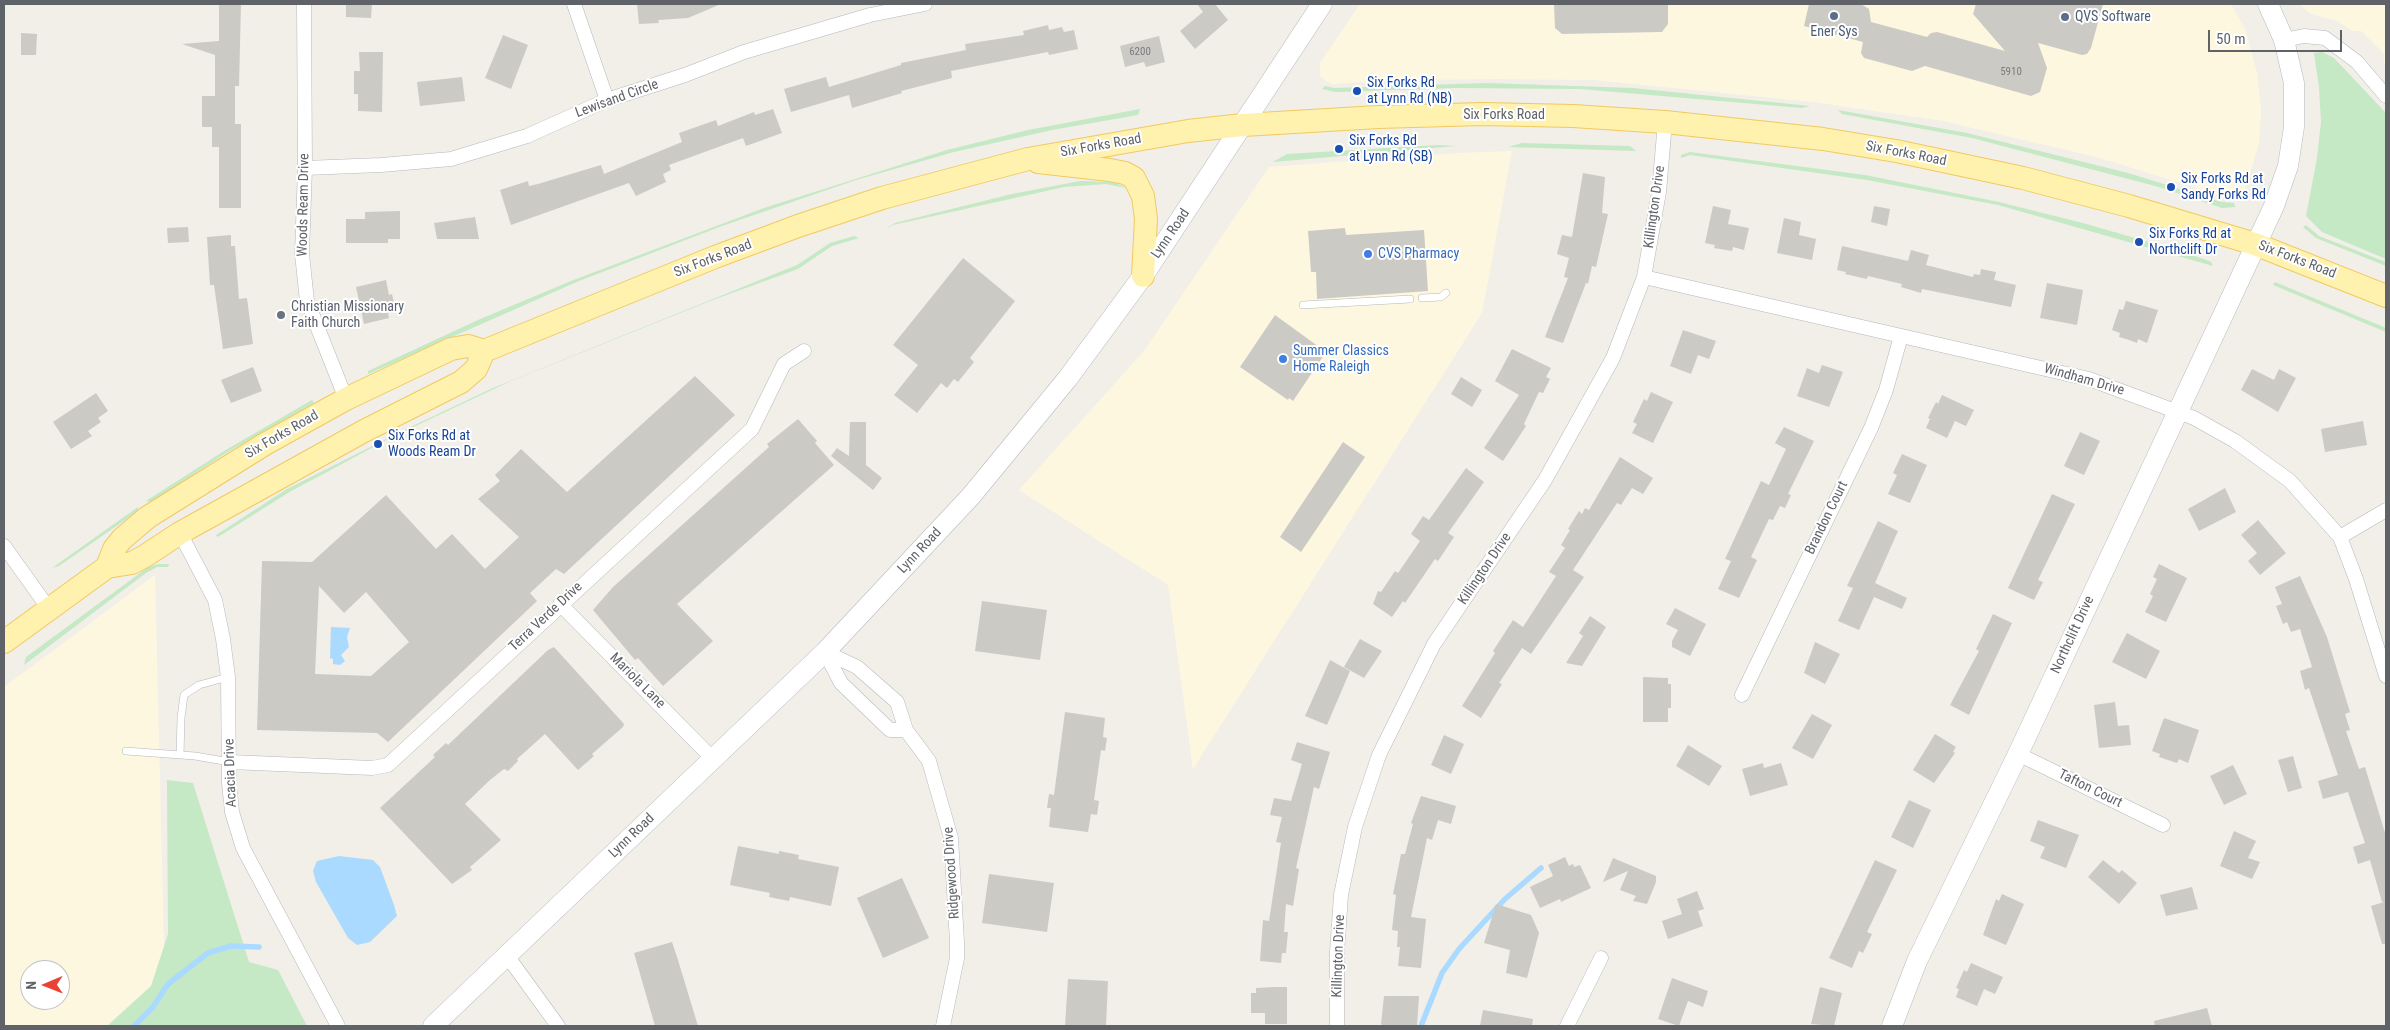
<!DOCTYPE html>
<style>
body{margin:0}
#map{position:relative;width:2390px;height:1030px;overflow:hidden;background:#f1efe8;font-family:"Roboto Condensed",sans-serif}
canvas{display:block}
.frame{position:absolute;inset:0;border:5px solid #5f6368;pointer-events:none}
.north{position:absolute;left:20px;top:960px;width:50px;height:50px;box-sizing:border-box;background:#fff;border:1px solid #bfc1c3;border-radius:50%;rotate:269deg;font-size:14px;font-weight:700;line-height:20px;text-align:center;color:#5f6368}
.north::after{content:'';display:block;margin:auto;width:18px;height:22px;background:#ea4335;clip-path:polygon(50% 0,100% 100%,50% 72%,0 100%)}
.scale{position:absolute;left:2208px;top:30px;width:134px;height:22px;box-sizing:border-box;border:2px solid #5f6368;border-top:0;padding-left:6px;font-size:15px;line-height:18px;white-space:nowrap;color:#5f6368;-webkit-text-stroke:4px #fff;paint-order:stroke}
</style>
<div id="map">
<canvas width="2390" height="1030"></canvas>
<div class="frame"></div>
<div class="north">N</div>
<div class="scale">50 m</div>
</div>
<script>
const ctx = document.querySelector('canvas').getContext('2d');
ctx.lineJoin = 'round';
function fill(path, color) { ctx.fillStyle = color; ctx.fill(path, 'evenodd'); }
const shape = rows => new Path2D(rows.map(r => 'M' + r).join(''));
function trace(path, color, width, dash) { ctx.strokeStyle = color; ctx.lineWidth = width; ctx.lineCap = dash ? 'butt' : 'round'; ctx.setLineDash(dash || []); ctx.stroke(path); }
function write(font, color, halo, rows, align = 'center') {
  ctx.font = font + ' "Roboto Condensed",sans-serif'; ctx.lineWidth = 4; ctx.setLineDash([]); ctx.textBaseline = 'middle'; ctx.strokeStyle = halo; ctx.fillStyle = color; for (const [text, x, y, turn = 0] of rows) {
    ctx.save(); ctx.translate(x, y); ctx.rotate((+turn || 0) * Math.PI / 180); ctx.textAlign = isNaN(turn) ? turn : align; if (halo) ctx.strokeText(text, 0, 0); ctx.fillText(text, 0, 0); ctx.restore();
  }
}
const commercial = shape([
 [1360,4,2231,4,2246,31,2257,73,2261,111,2259,143,2246,187,2241,195,2232,199,2100,158,1943,121,1813,102,1593,80,1498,79,1391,80,1333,84,1328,82,1320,76,1320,63],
 [2299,4,2386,4,2386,65,2384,62,2384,54,2361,31,2353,31,2337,21,2311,14],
 [1512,151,1482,313,1193,769,1168,585,1019,490,1144,351,1269,167,1458,153],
 [155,575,165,989,134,1026,4,1026,4,687],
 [30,970,60,970,60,1000,30,1000]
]);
const green = shape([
 [2322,52,2334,58,2386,113,2386,259,2322,232,2306,216,2317,158,2321,122,2319,87,2314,53],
 [1487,83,1633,88,1810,106,1802,108,1580,89,1455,88,1336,92,1322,89,1325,86,1334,88],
 [1140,109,1138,115,1052,130,954,152,856,180,722,226,579,281,368,374,368,371,478,320,571,281,764,208,947,150,1028,130],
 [1838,110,1967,133,2128,173,2222,202,2234,203,2235,207,2222,208,2159,187,1972,138,1842,114],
 [1522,143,1630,146,1636,151,1508,147],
 [1438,145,1456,146,1273,162,1287,154],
 [1690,152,1865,175,1999,202,2083,223,2173,249,2204,259,2211,262,2213,266,1998,205,1867,180,1690,155,1681,158,1681,155],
 [1080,181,1114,182,1126,188,1106,184,1064,187,893,225,884,230,895,223,1012,194],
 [2306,225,2319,236,2386,262,2386,266,2316,238,2303,227],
 [854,236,859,238,832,246,798,269,710,301,511,381,390,438,327,472,291,491,218,537,216,535,287,489,404,430,493,388,797,265,830,243],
 [2275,282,2386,328,2386,332,2273,285],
 [312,400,314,403,310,405,226,453,151,502,146,501,224,451],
 [138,507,138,511,59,566,52,568],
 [158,564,169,564,168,567,157,567,146,573,24,665,26,657,147,568],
 [167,780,193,783,249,962,278,970,307,1026,107,1026,151,986,168,934]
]);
const water = shape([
 [331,627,350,628,347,637,349,647,341,655,345,661,340,665,333,664,333,659,330,658],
 [339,856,373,860,380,867,394,905,397,916,370,942,357,945,348,938,316,882,313,871,317,861]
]);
const stream = shape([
 [134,1026,153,1007,168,984,208,953,231,946,259,947],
 [1421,1026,1442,973,1459,949,1505,899,1541,868]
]);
const building = shape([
 [219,4,241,4,239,86,235,86,235,124,241,124,241,208,219,208,219,147,212,147,212,127,202,127,202,96,215,96,215,55,182,44,219,41],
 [346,4,372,4,371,18,346,17],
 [637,4,721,4,688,18,658,20,659,23,639,24],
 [1197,4,1215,4,1228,20,1195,49,1180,31,1203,12],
 [1554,4,1668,4,1668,24,1662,32,1562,34,1555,28],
 [1809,4,1861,4,1869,9,1871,22,1927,37,1931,33,1937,32,2005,51,1973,14,1976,4,2103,4,2091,48,2087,54,2082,55,2038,43,2047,68,2040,92,2031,96,1925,66,1912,71,1864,58,1861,53,1863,42,1804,26],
 [1048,25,1049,30,1062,27,1064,32,1074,30,1078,49,1049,55,1048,52,951,71,952,78,901,91,902,93,852,108,849,95,791,112,784,89,826,77,829,87,901,65,901,63,966,50,965,44,1024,35,1023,31],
 [21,33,37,34,36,55,21,55],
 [503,35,528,45,511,89,485,78],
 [1159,36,1165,62,1146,67,1144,62,1125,67,1120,46],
 [359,52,383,52,382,112,358,111,358,94,354,94,354,71,360,71],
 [462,77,465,101,420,106,417,82],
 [773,109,782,133,746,146,743,138,669,165,671,170,663,174,666,182,636,196,629,183,511,225,500,190,528,181,529,186,538,184,601,165,604,174,682,142,679,133,716,120,718,126,754,112,755,115],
 [1583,173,1605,177,1602,213,1608,214,1596,267,1592,266,1588,284,1586,283,1563,343,1545,337,1568,278,1564,277,1569,258,1557,254,1562,235,1572,237],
 [1713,206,1731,210,1728,224,1749,228,1744,250,1733,247,1732,251,1714,248,1715,245,1705,243],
 [1874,206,1890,209,1887,226,1871,222],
 [400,211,400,239,388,239,388,243,346,243,346,219,365,219,365,212],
 [475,217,479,239,437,239,434,223],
 [1784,218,1801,222,1799,235,1816,239,1812,260,1777,253],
 [188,227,189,242,168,243,167,228],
 [1345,228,1346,235,1424,230,1428,291,1317,299,1316,272,1311,272,1308,231],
 [231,235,231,246,235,246,239,299,247,298,253,344,223,349,214,285,210,285,207,237],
 [1842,246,1908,261,1911,250,1929,255,1926,265,1973,277,1974,274,1980,275,1981,269,1996,272,1994,280,2016,285,2011,307,1922,289,1921,293,1901,287,1902,284,1868,276,1867,279,1845,274,1846,272,1837,270],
 [963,258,1015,301,970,358,974,362,958,382,954,379,947,388,941,383,917,413,894,395,918,365,893,345],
 [386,280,389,295,392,294,396,312,388,313,389,318,364,324,356,287],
 [2047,283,2083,290,2077,325,2040,318],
 [2126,301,2158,310,2147,343,2138,339,2137,343,2129,340,2119,337,2120,333,2112,330,2119,309,2123,310],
 [1275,315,1326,352,1293,401,1289,398,1288,400,1240,367],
 [1683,330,1716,341,1709,359,1698,355,1691,374,1670,366],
 [1512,349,1551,368,1546,377,1550,379,1543,393,1539,392,1524,424,1526,426,1503,461,1484,448,1519,395,1495,381],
 [1822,365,1843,372,1829,407,1797,396,1807,368,1819,373],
 [253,367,262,391,231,403,221,380],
 [2252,369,2274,380,2279,369,2296,378,2278,412,2241,390],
 [695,376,735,415,564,574,556,569,530,593,537,601,388,742,377,733,257,730,262,561,312,562,386,495,436,549,452,534,485,569,519,537,478,499,500,481,495,475,521,449,567,492],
 [319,586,344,613,366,592,409,642,371,676,315,674],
 [1461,377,1482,390,1472,407,1451,394],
 [1651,392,1673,402,1653,443,1632,433,1637,424,1633,422,1644,399,1647,401],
 [96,393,108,411,98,418,101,422,88,431,92,436,71,449,53,422],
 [1942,395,1974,410,1966,426,1955,421,1947,438,1926,428,1930,419,1928,418,1936,402,1938,404],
 [798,419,817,441,815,443,834,465,677,604,713,641,663,686,638,658,635,660,593,610,613,587,769,447,767,444],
 [2363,421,2367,445,2325,452,2321,429],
 [850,422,866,422,866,465,882,478,873,490,831,456,837,448,849,456],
 [1784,427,1814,441,1788,494,1791,495,1785,508,1780,506,1773,520,1769,519,1751,557,1757,560,1739,598,1718,589,1731,561,1725,559,1761,481,1769,485,1786,449,1775,443],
 [2080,432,2100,441,2084,475,2064,466],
 [1343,442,1365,457,1301,552,1280,537],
 [1902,454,1927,465,1910,503,1888,494,1897,475,1893,473],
 [1620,457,1653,478,1643,494,1632,488,1621,505,1617,503,1573,570,1584,577,1531,654,1522,648,1499,683,1502,684,1481,718,1462,706,1495,653,1493,651,1513,620,1523,627,1556,576,1549,572,1565,548,1561,545,1570,530,1568,529,1579,511,1582,514,1585,508,1589,510],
 [1466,468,1484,482,1448,533,1454,537,1438,561,1435,559,1405,603,1403,601,1392,617,1373,604,1378,591,1381,592,1395,571,1398,573,1420,541,1411,534,1423,516,1429,520],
 [2225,488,2236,512,2199,531,2188,509],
 [2052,494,2075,504,2038,580,2043,582,2034,600,2008,588],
 [2258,520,2286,553,2260,575,2248,561,2257,553,2241,535],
 [1878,521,1898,531,1875,583,1907,598,1902,609,1874,597,1859,630,1838,621,1853,588,1847,586],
 [2159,564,2187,578,2166,622,2145,612,2153,596,2150,594,2157,579,2153,577],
 [2300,576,2327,637,2350,712,2345,714,2350,730,2346,731,2359,769,2365,767,2386,836,2386,944,2382,944,2371,906,2384,902,2382,902,2370,860,2358,864,2353,847,2365,843,2348,792,2323,799,2318,781,2338,775,2309,688,2305,690,2300,671,2312,667,2300,629,2291,632,2287,622,2283,624,2276,606,2282,604,2275,587],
 [982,601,1047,610,1040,660,975,651],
 [1675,608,1706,624,1690,656,1672,647,1672,641,1678,630,1666,624],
 [1993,614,2012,623,1969,715,1950,705,1979,651,1976,649],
 [1590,616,1606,627,1582,666,1566,663,1583,636,1579,633],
 [2127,633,2160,651,2146,679,2112,662],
 [1360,639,1382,651,1364,678,1344,667],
 [1815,642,1840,654,1825,684,1804,673],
 [554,647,624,724,623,727,592,754,594,756,578,770,545,734,517,759,518,761,508,771,504,769,490,780,465,804,501,840,470,867,472,870,452,884,380,808,435,757,433,755,446,743,448,745,548,650],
 [1330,660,1350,671,1327,725,1305,716],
 [1643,677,1668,678,1668,684,1671,684,1671,708,1668,708,1668,722,1643,722],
 [2115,702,2118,726,2129,725,2131,745,2099,748,2094,705],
 [1065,712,1105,718,1103,737,1107,738,1105,751,1101,750,1094,800,1099,801,1097,815,1091,814,1088,832,1049,827,1051,808,1047,808,1049,794,1054,795],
 [1812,714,1832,725,1813,759,1792,748],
 [2164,718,2199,730,2188,763,2179,759,2177,763,2159,757,2160,754,2152,751],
 [1935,734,1956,747,1953,752,1955,753,1934,783,1913,770],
 [1444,735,1464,744,1451,774,1431,765],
 [1297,742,1330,752,1319,789,1314,787,1296,868,1299,869,1293,906,1286,904,1284,932,1288,932,1286,953,1282,953,1281,963,1260,961,1263,920,1269,921,1281,843,1276,842,1282,817,1270,815,1274,798,1291,801,1302,764,1291,760],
 [1688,745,1722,766,1709,786,1676,766],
 [2293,756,2302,788,2288,792,2278,760],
 [1763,763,1764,768,1781,763,1788,785,1750,796,1742,769],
 [2233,765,2247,794,2224,805,2210,776],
 [1421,796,1456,806,1451,824,1438,820,1432,840,1427,838,1411,917,1426,919,1421,968,1398,966,1400,947,1397,947,1398,931,1392,930,1396,895,1393,894,1401,854,1405,854,1413,824,1411,823],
 [1909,800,1931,810,1913,848,1891,837],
 [2038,820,2079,835,2066,868,2040,858,2045,847,2030,841],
 [2234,831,2256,841,2248,858,2260,862,2252,879,2220,866],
 [738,846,779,854,779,851,799,855,798,859,839,867,831,906,790,897,789,901,769,897,770,893,730,885],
 [1565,857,1569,866,1573,864,1574,867,1580,865,1591,888,1561,902,1560,899,1540,908,1530,887,1553,876,1548,865],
 [1613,858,1656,876,1656,882,1647,904,1633,901,1636,896,1620,890,1628,871,1603,882],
 [1875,860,1897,870,1867,932,1872,934,1863,953,1859,951,1852,968,1829,958],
 [2103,860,2119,873,2122,870,2137,883,2119,904,2088,877],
 [989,874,1054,883,1047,932,982,923],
 [902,878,929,938,883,958,857,898],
 [2192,887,2198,909,2166,916,2160,895],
 [1697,891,1704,909,1698,911,1703,926,1668,939,1662,921,1682,914,1677,899],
 [2002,894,2024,904,2006,945,1983,935,1996,899,1999,901],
 [1496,904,1531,915,1539,933,1527,978,1506,973,1510,950,1484,943],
 [672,942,678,960,698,1026,655,1026,634,953],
 [1971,963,2003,977,1995,994,1984,989,1977,1006,1956,997,1959,989,1956,988,1964,970,1967,972],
 [1672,978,1708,991,1703,1007,1688,1001,1679,1026,1658,1019],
 [1068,979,1108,981,1106,1026,1065,1026],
 [1275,987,1287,987,1287,1024,1265,1024,1265,1013,1251,1013,1251,993,1256,993,1256,988],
 [1820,987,1842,993,1834,1026,1811,1024],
 [1384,996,1419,996,1417,1026,1384,1026,1381,1024],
 [2207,1008,2212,1026,2155,1026,2154,1021],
 [1483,1010,1533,1019,1532,1026,1480,1026]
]);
const lane = shape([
 [1422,298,1441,297,1446,293],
 [1303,305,1410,299],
 [126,751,195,756,230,762],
 [180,755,181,718,184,695,199,685,228,677]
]);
const street = shape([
 [304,4,305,168,302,254,307,301,346,399],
 [574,4,607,100],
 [2284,40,2304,36,2325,38,2357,62,2386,96],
 [305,168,381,165,451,159,527,136,607,100,685,75,744,52,870,15,925,4],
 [1644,277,2089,379,2194,418,2235,441,2290,481,2340,537,2356,579,2386,676],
 [180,533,215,600,223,639,228,677,229,783,232,812,243,848,338,1026],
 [2340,537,2386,510],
 [4,546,49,609],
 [560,604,713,759],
 [825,652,857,667,897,702,906,730,929,761,951,838,957,942,957,958,943,1026],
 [825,652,841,683,890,730,906,730],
 [1742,695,1871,428,1886,390,1901,336],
 [2018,754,2163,825],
 [230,762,372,768,388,765,752,429,784,364,804,351],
 [508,957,558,1026],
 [1337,1026,1337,952,1341,895,1355,827,1379,755,1434,644,1545,480,1613,358,1644,277,1659,192,1665,122],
 [1567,1026,1601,958]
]);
const secondary = shape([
 [433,1026,825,652,971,496,1068,378,1143,276,1322,4],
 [1892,1026,1917,961,2018,754,2274,206,2288,166,2294,127,2294,83,2284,40,2268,4]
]);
const primary = shape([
 [1038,162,1110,170,1125,173,1134,178,1143,196,1146,219,1143,276],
 [107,567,114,549,122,539,148,517,265,444,346,399,451,349,468,346,484,351,715,257,798,226,882,198,1028,159,1188,131,1243,125,1378,117,1483,114,1573,116,1665,122,1823,139,1896,151,2023,178,2129,206,2255,244,2386,296],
 [4,642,107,567,132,563,145,556,180,533,364,431,461,382,476,369,484,351]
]);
const markers = [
 [1834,16,5,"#5c6f8a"],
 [2065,17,5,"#5c6f8a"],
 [1357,91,5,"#1a4fb4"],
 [1339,149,5,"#1a4fb4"],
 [2171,187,5,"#1a4fb4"],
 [2139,242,5,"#1a4fb4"],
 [1368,254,5,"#3f7fe0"],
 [281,315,5,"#6b7280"],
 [1283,359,5,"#3f7fe0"],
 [378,444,5,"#1a4fb4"]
];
const numberNames = [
 ["6200",1140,52],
 ["5910",2011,72]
];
const serviceNames = [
 ["QVS Software",2075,17],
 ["Ener Sys",1834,32,"center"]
];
const transitNames = [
 ["Six Forks Rd",1367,83],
 ["at Lynn Rd (NB)",1367,99],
 ["Six Forks Rd",1349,141],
 ["at Lynn Rd (SB)",1349,157],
 ["Six Forks Rd at",2181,179],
 ["Sandy Forks Rd",2181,195],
 ["Six Forks Rd at",2149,234],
 ["Northclift Dr",2149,250],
 ["Six Forks Rd at",388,436],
 ["Woods Ream Dr",388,452]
];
const streetNames = [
 ["Lewisand Circle",617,99,-20],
 ["Six Forks Road",1504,115],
 ["Six Forks Road",1101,146,-10],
 ["Six Forks Road",1906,154,11],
 ["Woods Ream Drive",304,205,-89],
 ["Killington Drive",1655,207,-82],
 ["Lynn Road",1171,234,-56],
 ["Six Forks Road",713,259,-21],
 ["Six Forks Road",2297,260,21],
 ["Windham Drive",2084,380,16],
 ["Six Forks Road",282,435,-30],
 ["Brandon Court",1827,518,-64],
 ["Lynn Road",920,551,-47],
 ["Killington Drive",1485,569,-56],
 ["Terra Verde Drive",546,617,-43],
 ["Northclift Drive",2073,635,-65],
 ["Mariola Lane",637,681,45],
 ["Acacia Drive",231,773,-92],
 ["Tafton Court",2090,789,26],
 ["Lynn Road",632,836,-44],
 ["Ridgewood Drive",952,873,-94],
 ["Killington Drive",1339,956,-88]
];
const shopNames = [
 ["CVS Pharmacy",1378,254],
 ["Summer Classics",1293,351],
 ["Home Raleigh",1293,367]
];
const worshipNames = [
 ["Christian Missionary",291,307],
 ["Faith Church",291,323]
];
fill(commercial, '#fef7e0');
fill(green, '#c5e8c5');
fill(water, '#aadaff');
trace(stream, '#aadaff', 5.5);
fill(building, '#cccac5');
trace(lane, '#b5b8bc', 8);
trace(street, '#b5b8bc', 15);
trace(secondary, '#b6babf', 21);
trace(primary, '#f2c960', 24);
trace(lane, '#fff', 7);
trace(street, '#fff', 14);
trace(secondary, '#fff', 20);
trace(primary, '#fff2af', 22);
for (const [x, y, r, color] of markers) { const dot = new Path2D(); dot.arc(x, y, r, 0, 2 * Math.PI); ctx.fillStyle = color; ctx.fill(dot); trace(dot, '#fff', 2); }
write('11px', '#7a7d7f', null, numberNames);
write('14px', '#4e5e75', '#fff', serviceNames, 'left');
write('14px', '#164399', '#fff', transitNames, 'left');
write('14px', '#5f6368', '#fff', streetNames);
write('14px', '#366cbe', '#fff', shopNames, 'left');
write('14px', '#5b616d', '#fff', worshipNames, 'left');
</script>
